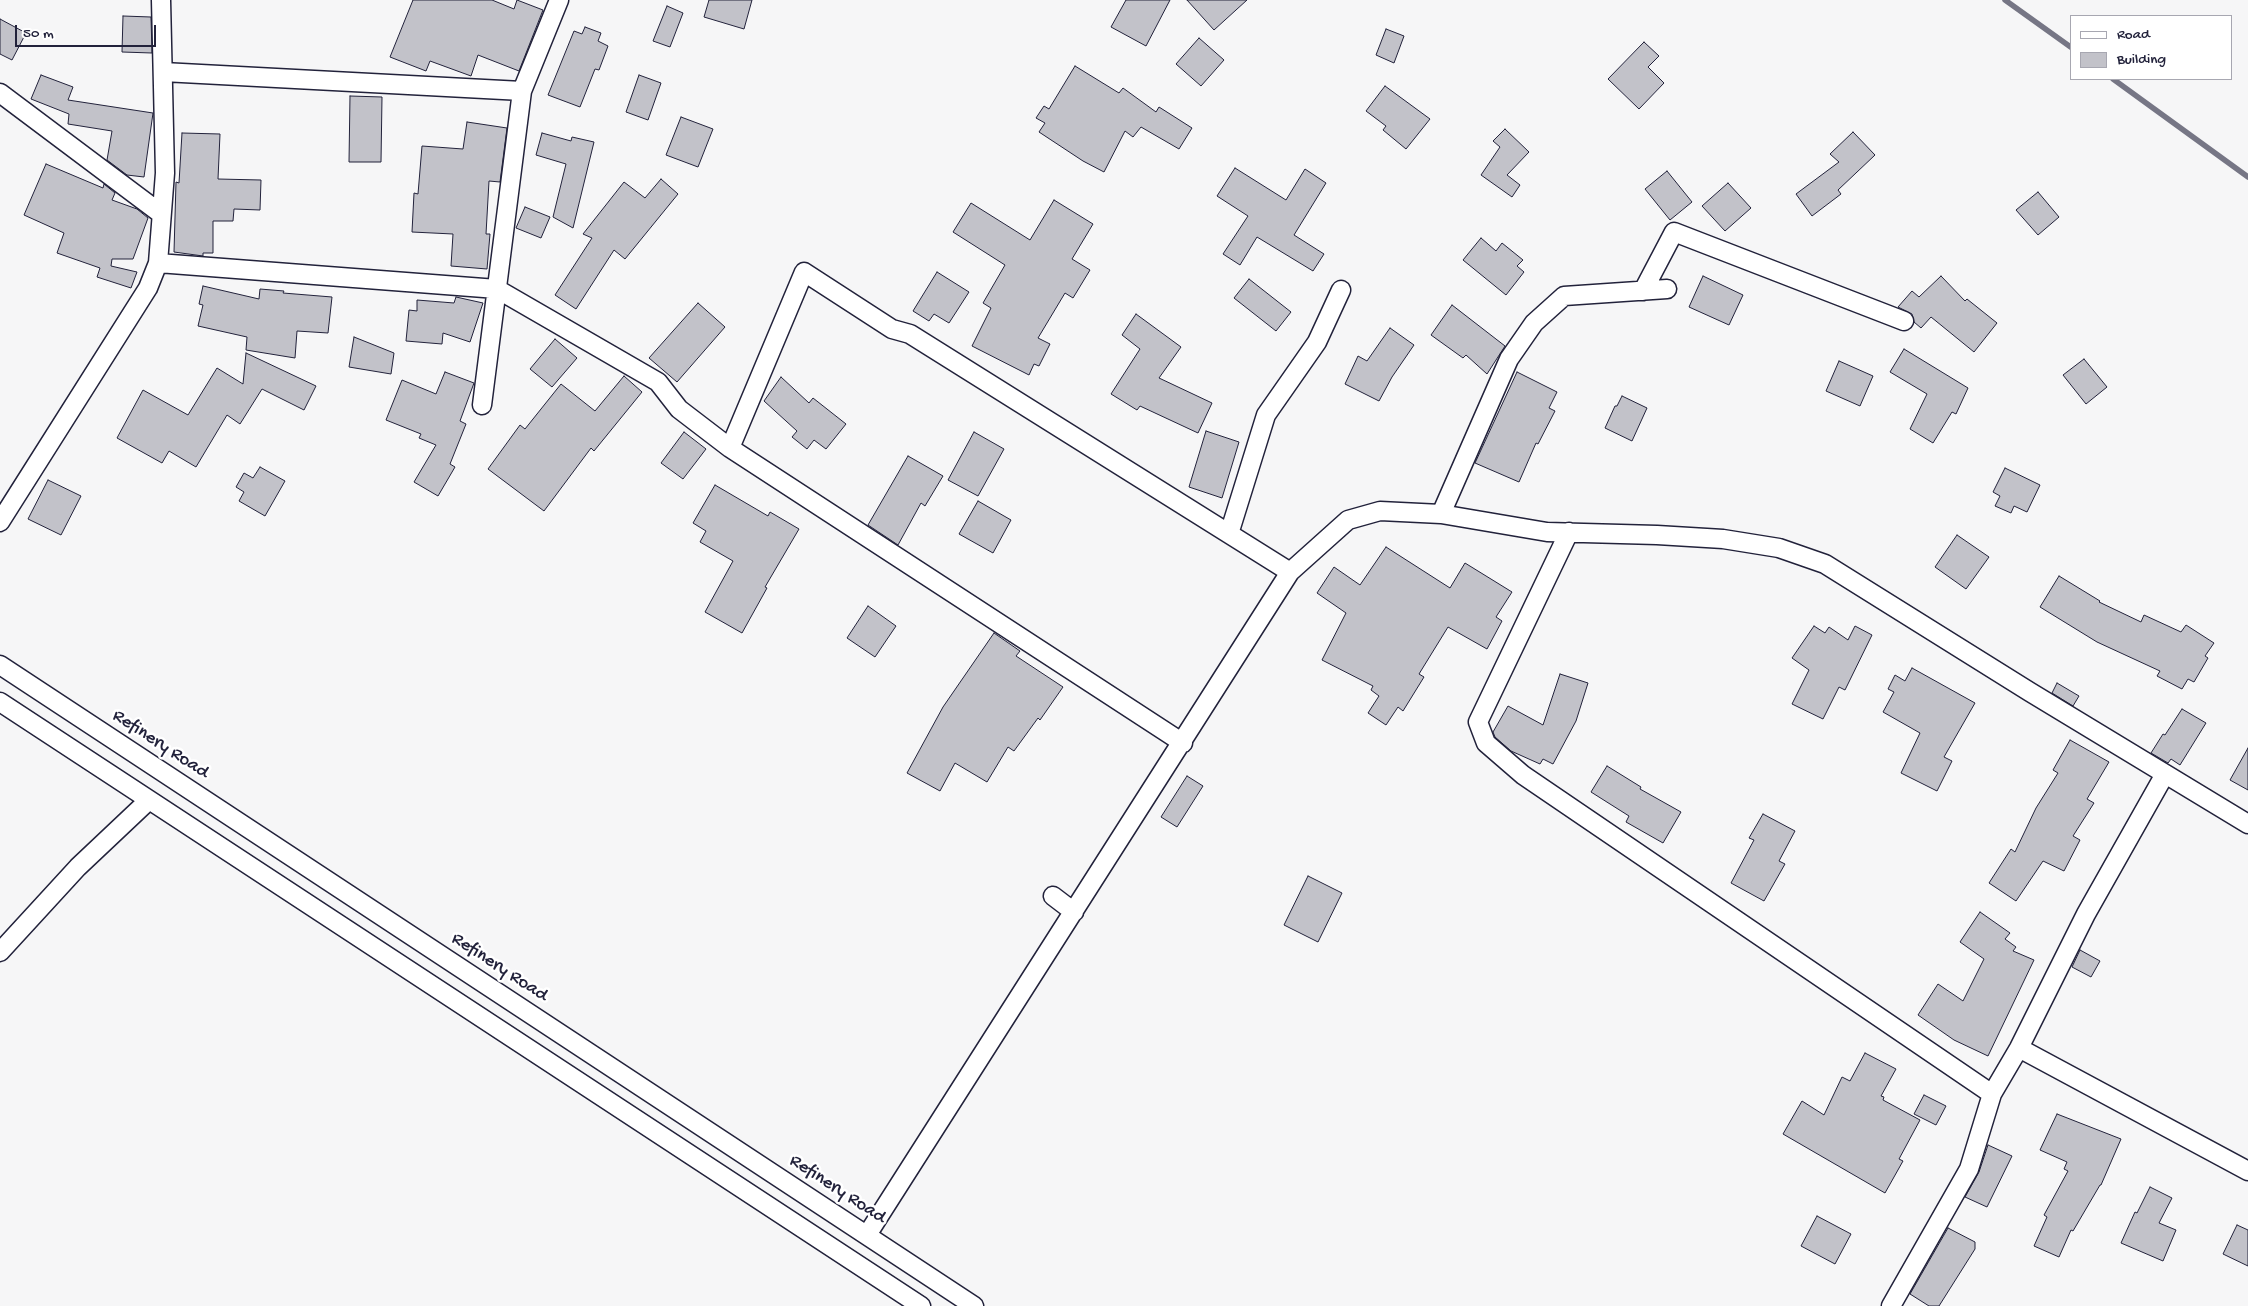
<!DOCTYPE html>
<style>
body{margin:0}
#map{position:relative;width:2248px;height:1306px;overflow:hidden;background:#f6f6f7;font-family:"Gochi Hand",sans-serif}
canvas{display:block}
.legend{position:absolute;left:2070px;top:15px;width:162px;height:65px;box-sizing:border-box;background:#fff;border:1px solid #a7a7b1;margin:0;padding:6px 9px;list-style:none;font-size:15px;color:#22223b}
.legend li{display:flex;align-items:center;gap:10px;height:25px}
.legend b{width:25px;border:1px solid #a7a7b1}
.scale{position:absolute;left:15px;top:25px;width:141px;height:22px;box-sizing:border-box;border:2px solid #22223b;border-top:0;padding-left:6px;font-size:15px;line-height:18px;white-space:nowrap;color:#22223b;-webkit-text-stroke:4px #fff;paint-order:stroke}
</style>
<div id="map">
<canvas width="2248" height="1306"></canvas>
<ul class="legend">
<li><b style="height:6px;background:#fff"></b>Road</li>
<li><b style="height:14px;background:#c2c2c9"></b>Building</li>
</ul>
<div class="scale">50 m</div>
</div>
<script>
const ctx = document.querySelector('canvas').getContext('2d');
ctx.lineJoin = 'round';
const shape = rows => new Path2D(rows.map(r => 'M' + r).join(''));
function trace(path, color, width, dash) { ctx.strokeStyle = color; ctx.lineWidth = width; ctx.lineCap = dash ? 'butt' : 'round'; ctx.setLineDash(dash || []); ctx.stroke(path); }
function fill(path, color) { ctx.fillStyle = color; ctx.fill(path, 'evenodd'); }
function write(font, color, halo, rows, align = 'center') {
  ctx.font = font + ' "Gochi Hand",sans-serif'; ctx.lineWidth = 5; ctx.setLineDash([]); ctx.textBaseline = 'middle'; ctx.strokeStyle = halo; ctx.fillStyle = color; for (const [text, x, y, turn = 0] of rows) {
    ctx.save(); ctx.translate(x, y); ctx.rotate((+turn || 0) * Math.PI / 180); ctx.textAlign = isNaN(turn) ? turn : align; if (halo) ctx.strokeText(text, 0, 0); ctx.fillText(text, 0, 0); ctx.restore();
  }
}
const stream = shape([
 [2005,0,2072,48],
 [2113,79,2248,177]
]);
const building = shape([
 [413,0,492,0,514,9,517,0,543,10,519,71,478,55,471,76,430,61,426,71,390,57,413,0],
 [709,0,752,0,744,29,704,17,709,0],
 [1126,0,1170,0,1146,46,1111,27,1126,0],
 [1187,0,1247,0,1214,30,1187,0],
 [667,6,683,13,670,47,653,41,667,6],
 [123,16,151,17,152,53,122,52,123,16],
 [0,19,26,33,12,60,0,54,0,19],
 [585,27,601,33,598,41,608,46,599,70,595,69,580,107,548,95,574,31,582,34,585,27],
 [1386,29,1404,36,1394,63,1376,55,1386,29],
 [1199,38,1224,60,1201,86,1176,64,1199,38],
 [1644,42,1659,56,1648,67,1664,83,1639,109,1608,79,1644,42],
 [1075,66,1119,93,1123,88,1156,112,1159,107,1192,128,1179,149,1141,127,1133,137,1125,131,1104,172,1083,161,1039,132,1045,123,1036,118,1044,106,1049,109,1075,66],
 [41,75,73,87,68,100,153,113,144,177,127,175,107,160,112,131,68,124,69,114,31,99,41,75],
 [639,75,661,83,648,120,626,112,639,75],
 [1385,86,1430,119,1406,149,1383,130,1386,126,1366,111,1385,86],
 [350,96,382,97,381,162,349,162,350,96],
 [681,117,713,129,698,167,666,155,681,117],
 [467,122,507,128,500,182,489,181,486,234,490,234,487,269,451,266,453,234,412,232,414,193,418,194,422,146,463,149,467,122],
 [1505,129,1529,152,1507,175,1520,185,1512,197,1481,175,1500,147,1493,141,1505,129],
 [1853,132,1875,155,1838,190,1841,194,1812,216,1796,194,1839,162,1830,154,1853,132],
 [182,133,220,134,218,179,261,180,260,210,234,209,233,221,213,221,213,253,203,253,203,256,174,252,176,182,179,183,182,133],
 [542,133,571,141,572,137,594,142,573,228,553,217,566,164,536,155,542,133],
 [46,164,103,188,104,184,115,193,112,200,137,209,148,218,133,259,112,259,111,266,137,272,131,288,97,277,100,268,57,253,64,233,24,215,46,164],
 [1235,168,1286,200,1305,169,1326,183,1294,235,1324,254,1313,271,1257,237,1240,265,1223,254,1248,216,1217,196,1235,168],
 [1667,171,1692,202,1670,220,1645,189,1667,171],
 [661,179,678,194,625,259,614,250,576,309,555,295,592,238,583,234,624,182,645,198,661,179],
 [1728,183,1751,208,1725,231,1702,206,1728,183],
 [2038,192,2059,217,2038,235,2016,210,2038,192],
 [1054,200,1093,224,1072,259,1090,270,1073,298,1065,293,1038,338,1050,344,1039,366,1034,364,1029,375,972,346,991,308,983,303,1005,265,953,232,971,203,1030,240,1054,200],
 [525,207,550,217,541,238,516,228,525,207],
 [1481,238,1496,251,1502,243,1523,260,1517,266,1524,272,1506,295,1463,260,1481,238],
 [937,272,969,292,949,323,934,314,929,321,913,311,937,272],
 [1703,276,1743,295,1729,325,1689,307,1703,276],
 [1941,276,1965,301,1967,299,1997,323,1974,352,1931,317,1921,328,1914,322,1912,314,1898,307,1912,291,1919,297,1941,276],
 [1249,279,1291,312,1276,331,1234,298,1249,279],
 [203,286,259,299,260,289,284,291,283,293,332,297,328,333,297,331,295,358,246,350,247,337,198,326,203,305,199,304,203,286],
 [456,297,483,303,470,342,443,333,442,344,406,341,409,310,417,311,417,300,454,303,456,297],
 [698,303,725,327,677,382,649,358,698,303],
 [1452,305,1505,346,1487,374,1466,355,1463,358,1431,335,1452,305],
 [1136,314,1181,347,1159,378,1212,403,1198,433,1140,406,1137,410,1111,394,1140,349,1122,335,1136,314],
 [1390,328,1414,345,1392,377,1379,401,1345,384,1358,356,1367,361,1390,328],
 [354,337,394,353,391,374,349,367,354,337],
 [555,339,577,358,552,387,530,369,555,339],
 [1904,349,1968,388,1956,414,1952,412,1933,443,1910,429,1927,394,1890,372,1904,349],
 [246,353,316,386,304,410,262,389,240,424,227,415,196,467,169,451,162,463,117,438,143,390,188,415,217,368,243,384,246,353],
 [2084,359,2107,387,2086,404,2063,375,2084,359],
 [1839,361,1873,376,1860,406,1826,391,1839,361],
 [445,372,474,383,460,421,466,424,450,464,455,467,438,496,414,482,436,445,419,438,421,434,386,420,402,380,436,394,445,372],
 [1517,372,1557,392,1549,408,1555,411,1538,444,1536,443,1519,482,1475,463,1517,372],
 [624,376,642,392,594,451,591,448,544,511,488,469,520,425,525,429,561,384,595,411,624,376],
 [781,377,809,403,813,398,846,424,826,449,814,440,807,449,792,437,797,431,764,401,781,377],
 [1622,396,1647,408,1632,441,1605,428,1615,406,1617,406,1622,396],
 [1206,431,1239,442,1222,498,1189,487,1206,431],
 [684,432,706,449,683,479,661,463,684,432],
 [974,432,1004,449,978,496,948,480,974,432],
 [908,456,943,476,925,506,921,503,898,545,868,525,908,456],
 [260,467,285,481,265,516,239,501,244,492,236,487,244,473,253,478,260,467],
 [2005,468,2040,485,2027,512,2014,506,2011,513,1995,506,2000,496,1993,492,2005,468],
 [48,480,81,496,61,535,28,519,48,480],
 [715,485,768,516,770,512,799,529,765,587,767,588,742,633,705,612,733,561,700,542,706,531,693,523,715,485],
 [978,501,1011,520,993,553,959,534,978,501],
 [1957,535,1989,557,1966,589,1935,567,1957,535],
 [1386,547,1450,588,1465,563,1512,592,1496,617,1502,621,1487,649,1448,627,1419,674,1424,677,1403,711,1398,707,1386,725,1368,713,1379,696,1371,690,1373,686,1322,660,1346,613,1317,593,1334,567,1360,585,1386,547],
 [2059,576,2100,601,2099,602,2141,622,2144,615,2181,632,2186,625,2214,643,2205,656,2208,658,2194,682,2188,679,2182,689,2157,676,2160,671,2097,642,2040,607,2059,576],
 [868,606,896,626,875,657,847,638,868,606],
 [1814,626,1825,633,1829,627,1848,640,1855,626,1872,635,1845,690,1839,687,1823,719,1792,704,1809,670,1792,658,1814,626],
 [994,633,1020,651,1016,656,1063,687,1040,720,1038,718,1014,751,1008,747,987,782,955,763,940,791,907,773,943,707,994,633],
 [1912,668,1975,703,1944,757,1952,761,1937,791,1901,773,1920,733,1883,712,1894,692,1888,689,1895,675,1905,681,1912,668],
 [1560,674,1588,683,1576,721,1553,764,1543,759,1540,764,1511,751,1495,737,1493,732,1508,706,1543,725,1560,674],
 [2057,683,2079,696,2073,706,2052,693,2057,683],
 [2182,709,2206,723,2180,765,2171,759,2168,763,2151,753,2163,734,2165,735,2182,709],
 [2070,740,2109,762,2087,799,2094,803,2073,836,2080,840,2064,871,2043,861,2016,901,1989,883,2011,849,2015,852,2036,808,2058,773,2053,770,2070,740],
 [2248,748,2248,790,2230,780,2248,748],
 [1607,766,1641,787,1640,789,1681,812,1663,843,1626,822,1629,816,1591,792,1607,766],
 [1187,776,1203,786,1177,827,1161,817,1187,776],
 [1763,814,1795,831,1779,861,1785,864,1764,901,1731,883,1754,840,1749,838,1763,814],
 [1308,876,1342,893,1318,942,1284,925,1308,876],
 [1980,912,2010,933,2005,939,2016,947,2013,951,2034,960,1988,1056,1954,1040,1918,1015,1938,984,1963,1001,1984,959,1960,942,1980,912],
 [2080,950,2100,961,2091,977,2072,967,2080,950],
 [1865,1053,1896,1069,1881,1096,1884,1097,1883,1100,1920,1120,1899,1159,1903,1161,1885,1193,1783,1134,1802,1101,1824,1115,1842,1077,1850,1081,1865,1053],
 [1924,1095,1946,1106,1936,1125,1914,1114,1924,1095],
 [2057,1114,2121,1139,2101,1185,2100,1185,2073,1231,2071,1230,2059,1257,2034,1246,2047,1217,2044,1215,2068,1171,2064,1169,2067,1162,2040,1150,2057,1114],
 [1988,1145,2012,1156,1987,1207,1965,1197,1979,1172,1988,1145],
 [2150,1187,2172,1198,2159,1223,2176,1230,2163,1261,2121,1243,2135,1212,2137,1213,2150,1187],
 [1817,1216,1851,1234,1835,1264,1801,1246,1817,1216],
 [2237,1225,2248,1230,2248,1266,2223,1254,2237,1225],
 [1948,1228,1975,1242,1975,1249,1939,1306,1929,1306,1910,1294,1948,1228]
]);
const minor = shape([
 [163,72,522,91],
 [0,93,160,213],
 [158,263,497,289,658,382,679,409,730,448,1183,743],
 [1643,291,1674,232,1904,321],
 [482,405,522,91,559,0],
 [730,448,804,272,892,329,910,334,1290,572],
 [1441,514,1509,359,1534,323,1564,296,1667,289],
 [0,522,148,288,158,263,165,173,161,0],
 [1569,532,1478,722,1486,743,1523,775,1992,1094],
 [1229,534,1266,415,1317,342,1341,290],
 [0,665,974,1306],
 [0,702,921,1306],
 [1053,896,1074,912],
 [0,952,78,867,149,800],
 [2019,1048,2248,1171],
 [867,1235,1290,572,1348,520,1380,511,1441,514,1547,532,1657,535,1723,539,1779,548,1825,564,2030,692,2248,824],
 [1891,1306,1969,1169,1992,1094,2019,1048,2086,914,2165,774]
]);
const streetNames = [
 ["Refinery Road",160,745,33],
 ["Refinery Road",499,968,33],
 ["Refinery Road",837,1190,33]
];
trace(stream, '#767685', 5.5);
fill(building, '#c2c2c9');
trace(building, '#22223b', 1);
trace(minor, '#22223b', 21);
trace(minor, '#fff', 18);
write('19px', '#22223b', '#fff', streetNames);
</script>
